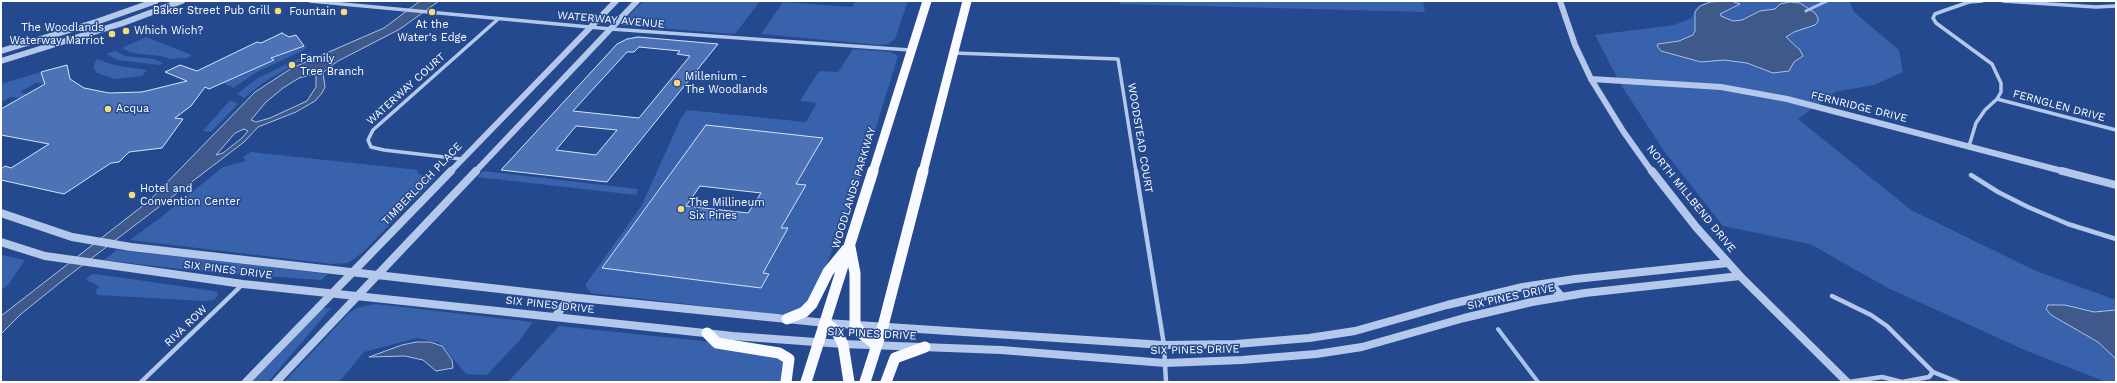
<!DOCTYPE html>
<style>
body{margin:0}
#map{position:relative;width:2117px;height:383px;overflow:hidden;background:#24498e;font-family:"Work Sans",sans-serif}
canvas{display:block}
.frame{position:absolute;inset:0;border:2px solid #fff;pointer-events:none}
</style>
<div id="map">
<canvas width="2117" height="383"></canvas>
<div class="frame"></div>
</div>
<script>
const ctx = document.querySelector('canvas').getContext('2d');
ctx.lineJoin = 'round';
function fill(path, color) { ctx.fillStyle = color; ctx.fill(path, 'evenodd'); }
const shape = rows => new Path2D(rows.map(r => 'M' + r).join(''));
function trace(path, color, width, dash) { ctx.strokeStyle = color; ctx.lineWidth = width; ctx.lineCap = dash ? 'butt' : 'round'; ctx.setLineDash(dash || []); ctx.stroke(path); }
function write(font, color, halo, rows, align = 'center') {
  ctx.font = font + ' "Work Sans",sans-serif'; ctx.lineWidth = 3; ctx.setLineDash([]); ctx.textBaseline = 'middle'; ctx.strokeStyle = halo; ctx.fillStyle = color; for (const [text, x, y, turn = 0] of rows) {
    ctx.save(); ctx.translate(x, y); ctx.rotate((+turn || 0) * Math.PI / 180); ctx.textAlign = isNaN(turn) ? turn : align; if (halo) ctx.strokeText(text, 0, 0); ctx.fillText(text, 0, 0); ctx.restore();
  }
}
const green = shape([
 [643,1,760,1,735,34,620,25],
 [856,1,908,1,895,39,888,44,879,45,761,34,783,2,852,7],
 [1119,1,1423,1,1425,12,1120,4],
 [1711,1,1849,1,1854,12,1899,50,1903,72,1874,85,1835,92,1798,119,1911,210,2036,271,2116,300,2116,382,2106,382,2027,351,1888,288,1810,244,1723,226,1664,151,1621,85,1595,35,1674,25,1692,18,1696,8],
 [146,37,192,55,187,58,171,59,160,56,132,53,122,48],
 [307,45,304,50,257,72,233,88,222,82,274,60,272,58],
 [853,49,891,52,898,56,855,195,841,224,814,302,789,314,774,314,591,293,585,285,642,205,681,118,687,110,806,122,817,103,800,101,819,71,838,72],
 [706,125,823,138,796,184,806,185,781,228,788,229,763,273,769,274,761,288,602,268],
 [115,51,125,56,153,59,163,63,159,65,118,60,106,54],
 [312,52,304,60,289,66,290,67,264,82,244,98,237,94,258,78],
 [97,59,114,65,147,70,142,76,115,79,97,73,93,67],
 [41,72,45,84,36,83,20,92,27,94,20,98,10,97,1,102,1,84],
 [230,100,238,104,211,132,203,131],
 [251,152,418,170,417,173,421,175,435,178,362,253,348,263,332,264,130,240,160,218,223,167,246,161,243,157],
 [483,171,638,189,636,195,477,177],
 [117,250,208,260,328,274,321,280,197,271,104,260],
 [1,255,25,260,8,285,1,290],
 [96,274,214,291,218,293,218,295,214,300,202,301,99,295,95,293,99,286,86,280,90,275],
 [375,304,533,322,519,341,487,375,466,374,440,343,417,338,364,352,339,382,284,382,349,313,357,308],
 [323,308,331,308,268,382,252,382],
 [559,326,778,349,785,354,787,382,508,382]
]);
const water = shape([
 [420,1,439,1,400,29,338,61,328,68,323,73,325,87,322,93,315,101,296,112,258,127,244,142,67,277,21,314,1,334,1,316,149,201,255,92,292,68,384,28,420,1],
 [314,74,316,75,316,87,307,101,270,118,256,122,251,120,266,102,283,88,299,78,314,74],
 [244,129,248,131,242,138,223,153,216,155,235,133,244,129],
 [1731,1,1740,4,1720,14,1721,16,1733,21,1742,20,1760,11,1775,9,1780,4,1790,2,1800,3,1815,13,1818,18,1818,22,1815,25,1794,32,1786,37,1800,50,1803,56,1794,62,1789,71,1773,73,1747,63,1724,60,1701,62,1661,51,1657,46,1658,44,1679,41,1693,35,1695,31,1695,12,1700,6,1710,2,1731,1],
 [2048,305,2065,305,2094,312,2116,310,2116,359,2098,342,2051,315,2046,309,2048,305],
 [416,342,430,342,442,346,452,360,453,368,436,371,423,360,405,356,369,357,402,345,416,342]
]);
const streamFar1 = shape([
 [1806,11,1827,1]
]);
const stream = shape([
 [1498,329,1538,382]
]);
const building = shape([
 [282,33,289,37,296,35,304,46,271,58,274,60,209,89,205,87,191,106,175,118,183,119,162,148,129,152,119,162,111,163,64,194,1,180,1,169,5,166,11,168,49,144,1,135,1,109,45,84,41,72,67,65,70,79,84,88,109,93,142,92,187,81,165,72,180,65,197,71,257,42,261,43,282,33],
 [638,37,718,44,607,182,501,170,617,44,627,39,638,37],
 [639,47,680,51,677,54,690,56,639,118,573,111,627,52,634,52,639,47],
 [576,126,617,130,596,155,556,150,576,126],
 [706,125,823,138,796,184,806,185,781,228,788,228,763,273,769,274,761,288,602,268,706,125],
 [700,186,761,193,748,213,686,206,700,186]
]);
const minorFar1 = shape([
 [310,1,611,29,910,50],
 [2003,1,2096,7,2116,6],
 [954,53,1118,59,1136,172],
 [1997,99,2116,130],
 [1969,146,1976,123,1985,110,1997,99,2001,92,2001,83,1992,64,1936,23,1933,18,1935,14,1943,11,1969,2,1982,1],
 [461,159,384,150,371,147,368,140,373,130,497,20]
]);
const minor = shape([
 [1136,171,1164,345,1166,382],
 [1971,175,1998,192,2028,207,2068,224,2116,239],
 [1832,296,1871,315,1887,326,1933,372,1958,382],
 [141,382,243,284],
 [1849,382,1882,377,1902,382,1929,377,1933,372]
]);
const tertiaryFar1 = shape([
 [1560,1,1575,45,1591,79,1623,131,1652,172],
 [1,51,96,22,156,1],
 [1,61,123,23,182,1],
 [1591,79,1721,87,1787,99,2066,172],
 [450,172,616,1],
 [475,172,637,1]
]);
const tertiary = shape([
 [1652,171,1696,227,1740,276,1847,382],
 [2062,171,2116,185],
 [1,213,72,237,131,247,570,297,826,323,1164,345,1236,344,1309,338,1355,331,1447,305,1523,287,1575,279,1728,263],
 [1,242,45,256,243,284,733,336,843,344,1001,350,1165,363,1242,360,1316,354,1362,347,1464,318,1532,302,1585,293,1740,276],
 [1550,283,1562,297],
 [555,317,570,297],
 [246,382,451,171],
 [276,382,476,171]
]);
const primaryFar1 = shape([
 [873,172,927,1],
 [923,172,967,1]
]);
const primary = shape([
 [850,247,855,273,855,325,862,334,876,345],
 [787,319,804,312,812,304,828,272,846,250],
 [826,323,836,331,843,344,849,382],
 [707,333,717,343,779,353,789,359,786,382],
 [806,382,873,171],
 [865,382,883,326,923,171],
 [886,382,895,358,925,347]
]);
const markers = [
 [278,11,4,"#f5dc78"],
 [344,12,4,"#f5dc78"],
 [432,12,4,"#f5dc78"],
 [126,31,4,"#f5dc78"],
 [112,34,4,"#f5dc78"],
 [292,65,4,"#f5dc78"],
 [677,83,4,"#f5dc78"],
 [108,109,4,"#f5dc78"],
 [132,195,4,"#f5dc78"],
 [681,209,4,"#f5dc78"]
];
const poiNames = [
 ["Baker Street Pub Grill",270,11,"right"],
 ["Fountain",336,12,"right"],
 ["At the",432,25,"center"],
 ["Water's Edge",432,38,"center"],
 ["The Woodlands",104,28,"right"],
 ["Waterway Marriot",104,41,"right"],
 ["Which Wich?",134,31],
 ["Family",300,59],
 ["Tree Branch",300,72],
 ["Millenium -",685,77],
 ["The Woodlands",685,90],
 ["Acqua",116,109],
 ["Hotel and",140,189],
 ["Convention Center",140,202],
 ["The Millineum",689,203],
 ["Six Pines",689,216]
];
const streetNames = [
 ["WATERWAY AVENUE",611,20,5],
 ["WATERWAY COURT",406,89,-42],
 ["FERNGLEN DRIVE",2059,106,15],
 ["FERNRIDGE DRIVE",1859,107,14],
 ["WOODSTEAD COURT",1140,138,81],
 ["TIMBERLOCH PLACE",422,184,-46],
 ["WOODLANDS PARKWAY",854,188,-73],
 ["NORTH MILLBEND DRIVE",1691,199,51],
 ["SIX PINES DRIVE",228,270,7],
 ["SIX PINES DRIVE",1511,297,-12],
 ["SIX PINES DRIVE",550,305,6],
 ["RIVA ROW",186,326,-44],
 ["SIX PINES DRIVE",872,334,3],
 ["SIX PINES DRIVE",1195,350,-1]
];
fill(green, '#3862ab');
fill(water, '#3f598b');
trace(water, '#a8c2ec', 1);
trace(streamFar1, '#a8c2ec', 3);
trace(stream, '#a8c2ec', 4);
fill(building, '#4d72b5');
trace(building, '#d9e4f8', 1);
trace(minorFar1, '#b4c8eb', 3.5);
trace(minor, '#b4c8eb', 4.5);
trace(tertiaryFar1, '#b4c8eb', 6);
trace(tertiary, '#b4c8eb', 8);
trace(primaryFar1, '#f9faff', 9);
trace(primary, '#f9faff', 11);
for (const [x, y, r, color] of markers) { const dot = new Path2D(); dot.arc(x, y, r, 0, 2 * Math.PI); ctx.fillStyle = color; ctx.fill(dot); trace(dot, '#24498e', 1.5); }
write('11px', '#fff', '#24498e', poiNames, 'left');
write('11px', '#fff', '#24498e', streetNames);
</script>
